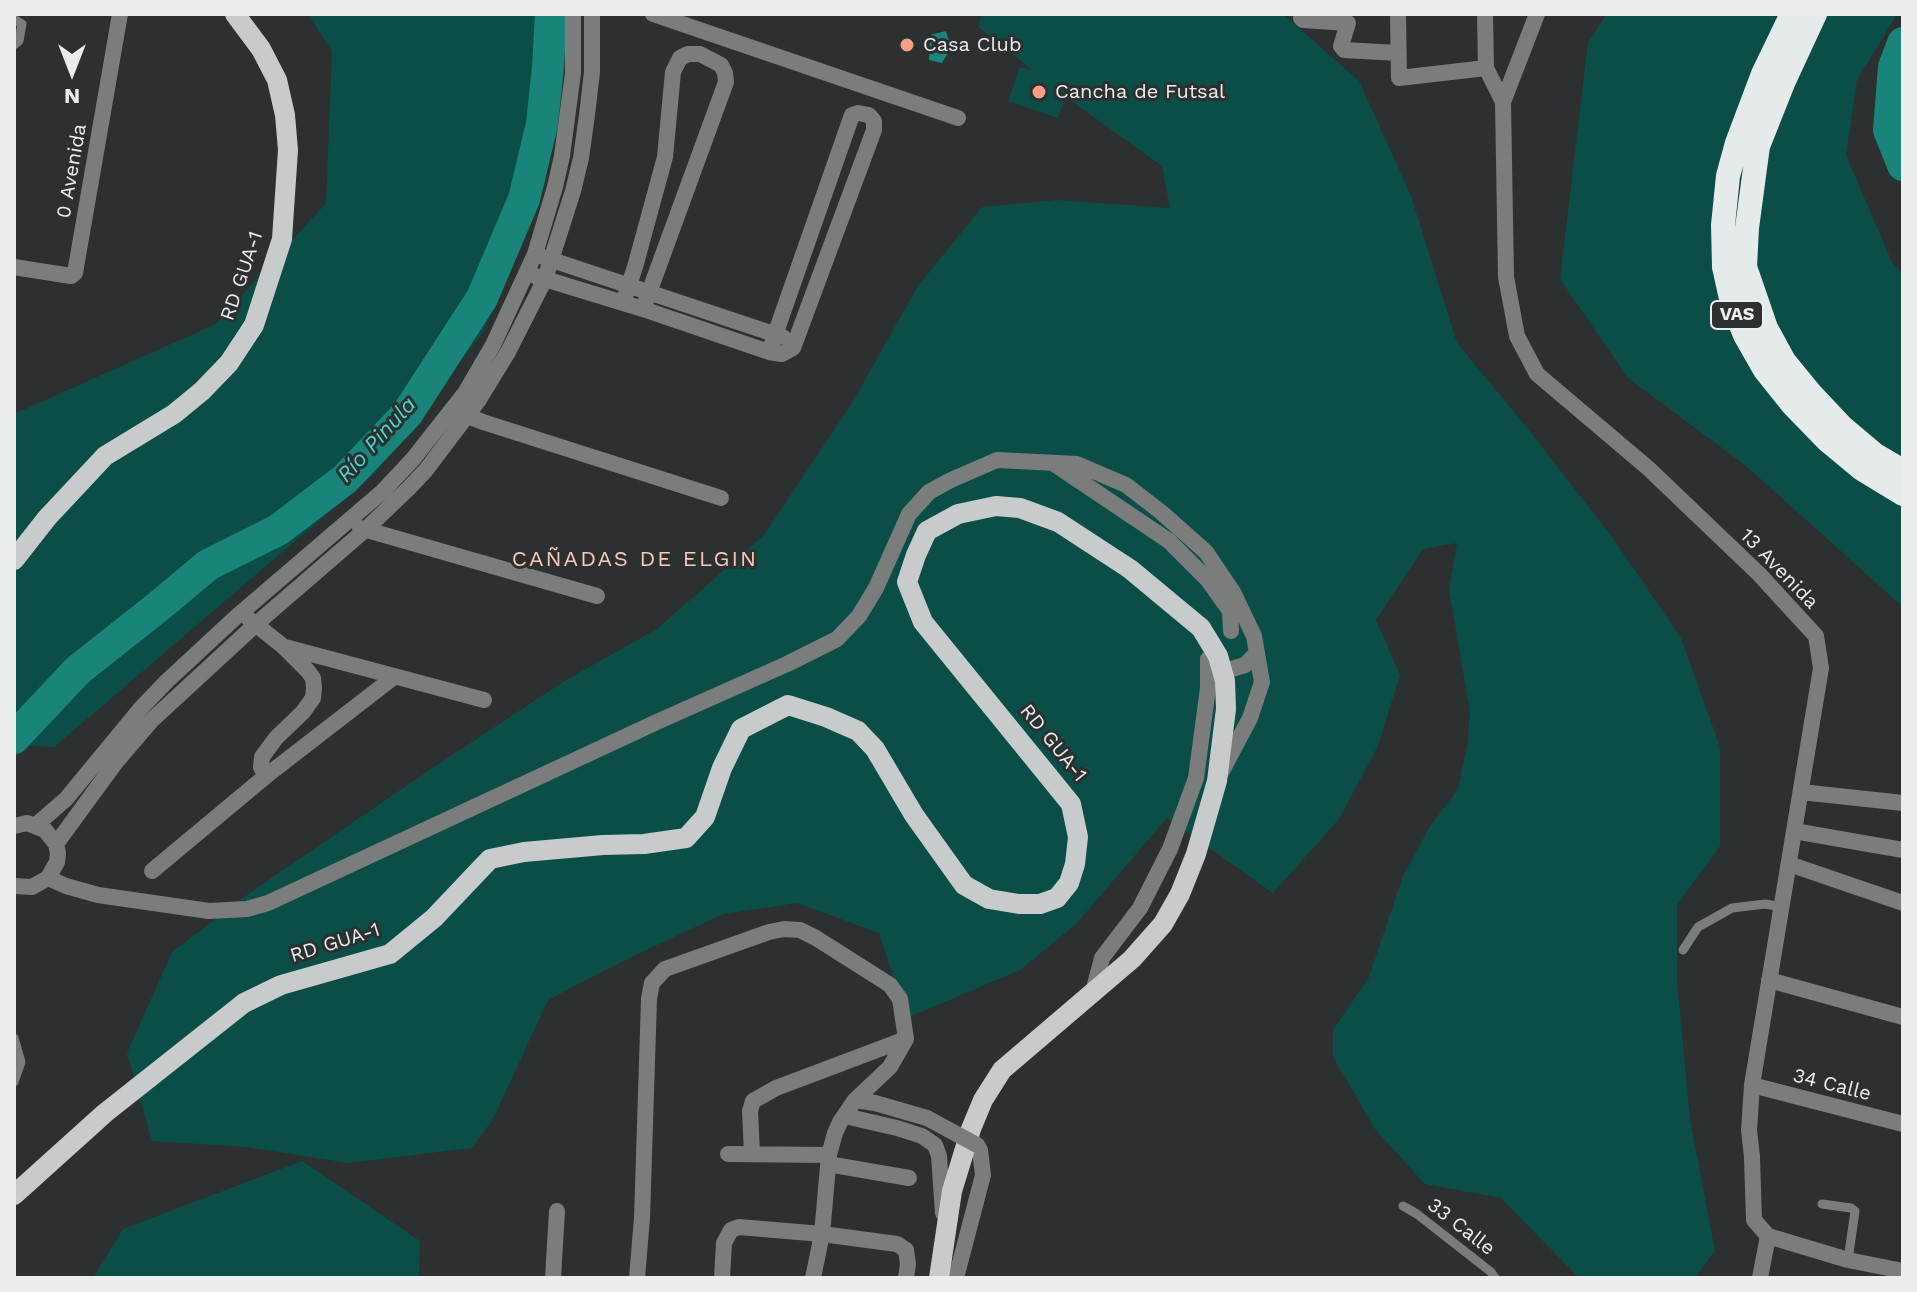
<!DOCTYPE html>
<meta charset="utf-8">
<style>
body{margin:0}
#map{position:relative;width:1917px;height:1292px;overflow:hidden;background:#2c3030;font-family:"Work Sans",sans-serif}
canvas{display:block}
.frame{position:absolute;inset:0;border:16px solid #ebeeed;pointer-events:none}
.north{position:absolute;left:32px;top:32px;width:80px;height:80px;-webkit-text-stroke:6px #2c3030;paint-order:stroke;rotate:180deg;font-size:22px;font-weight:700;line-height:32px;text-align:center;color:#ebeeed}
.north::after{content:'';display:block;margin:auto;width:28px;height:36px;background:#ebeeed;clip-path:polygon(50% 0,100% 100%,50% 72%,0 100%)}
</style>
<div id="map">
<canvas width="1917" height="1292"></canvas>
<div class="frame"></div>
<div class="north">N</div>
</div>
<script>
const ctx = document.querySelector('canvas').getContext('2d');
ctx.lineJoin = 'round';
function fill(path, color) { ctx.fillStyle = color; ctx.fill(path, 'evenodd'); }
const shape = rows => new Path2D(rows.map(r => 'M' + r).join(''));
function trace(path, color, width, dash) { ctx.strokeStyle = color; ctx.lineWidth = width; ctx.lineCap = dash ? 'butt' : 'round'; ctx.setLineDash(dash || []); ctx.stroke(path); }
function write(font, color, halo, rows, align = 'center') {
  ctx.font = font + ' "Work Sans",sans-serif'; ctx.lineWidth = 6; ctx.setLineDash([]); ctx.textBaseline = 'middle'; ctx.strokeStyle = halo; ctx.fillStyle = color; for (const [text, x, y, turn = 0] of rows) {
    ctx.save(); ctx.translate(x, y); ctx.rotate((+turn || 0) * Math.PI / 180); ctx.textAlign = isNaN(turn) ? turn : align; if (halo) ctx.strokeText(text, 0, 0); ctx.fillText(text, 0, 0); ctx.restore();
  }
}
const green = shape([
 [308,14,565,14,545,184,483,332,376,472,54,747,14,745,14,414,216,324,326,203,332,51],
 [981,14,1283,14,1359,81,1411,196,1457,343,1528,429,1612,537,1681,638,1720,747,1720,846,1677,905,1677,981,1690,1120,1715,1251,1695,1278,1579,1278,1501,1198,1425,1184,1375,1129,1333,1057,1333,1030,1369,977,1403,876,1429,828,1458,789,1468,741,1470,712,1449,589,1457,543,1423,549,1376,620,1400,675,1378,746,1339,819,1273,893,1167,818,1076,924,1020,970,907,1018,879,933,797,903,723,914,623,961,548,1000,493,1119,472,1148,349,1163,246,1147,152,1141,127,1053,172,952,251,892,431,769,566,680,657,629,764,535,852,403,918,286,982,207,1057,200,1170,208,1162,166,1066,97,1058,118,1008,101,1020,67,1032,70,979,27],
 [1607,14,1897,14,1857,80,1846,155,1892,262,1903,274,1903,607,1745,465,1628,378,1560,279,1588,42],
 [302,1161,420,1241,419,1278,93,1278,123,1229]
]);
const water = shape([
 [946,31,951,48,942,63,929,60,930,35]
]);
const river = shape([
 [1903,43,1894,67,1889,130,1903,165],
 [14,738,78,670,159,606,208,565,278,530,345,479,407,414,482,298,524,199,542,124,548,67,551,14]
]);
const lane = shape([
 [14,19,22,24,19,41,14,45],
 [1683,950,1698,927,1732,908,1765,904,1782,907],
 [14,1038,21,1062,14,1082],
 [1822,1204,1851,1208,1855,1211,1848,1260],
 [1403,1206,1417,1214,1491,1272,1495,1278]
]);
const street = shape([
 [653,14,958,118],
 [1302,14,1301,18,1303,20,1348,23,1341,46,1344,50,1398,53],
 [1398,14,1399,78,1486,68],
 [1485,14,1486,68,1503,102,1506,277,1517,336,1537,374,1648,468,1759,574,1816,636,1821,668,1752,1085,1749,1130,1752,1157,1754,1220,1768,1236,1760,1278],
 [1503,102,1537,14],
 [543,257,783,337],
 [14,267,71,276,75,273,120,14],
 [535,276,643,309,769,352,782,354,793,348,796,340,874,130,874,121,869,115,858,113,852,115,769,352],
 [623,303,635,267,665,157,673,72,680,58,688,54,700,54,721,65,725,73,726,82,643,309],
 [460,413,483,422,721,498],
 [1053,463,1169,541,1208,580,1230,611,1231,631],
 [360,528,597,596],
 [249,619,284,647,307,670,313,678,314,688,313,698,303,712,276,738,262,757,261,767,266,776],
 [285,647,484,700],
 [1222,672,1245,665,1257,653],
 [1801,792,1903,803],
 [36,825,66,799,141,708,167,681,236,617,383,491,413,459,465,393,493,345,535,254,555,187,562,156,573,73,573,14],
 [14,826,27,823,45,830,56,844,58,853,57,862,48,878,32,887,14,886],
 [1794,831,1903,850],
 [56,844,116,762,152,720,255,625,365,530,409,488,426,470,478,401,508,352,545,279,573,191,581,158,587,115,592,72,592,14],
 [1789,864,1903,903],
 [152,871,266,776,394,677],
 [48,878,66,886,98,895,209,911,247,909,268,903,659,721,787,664,837,639,859,616,876,588,909,514,929,492,951,480,997,460,1077,464,1126,485,1161,512,1206,552,1233,592,1254,636,1262,682,1250,718,1222,771],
 [1769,980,1903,1017],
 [1093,992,1102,958,1140,908,1170,849,1196,778,1208,688,1208,659],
 [1752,1085,1903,1124],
 [855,1100,875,1103,927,1118],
 [845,1116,897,1128,922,1136,935,1145,939,1156,943,1213],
 [752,1153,750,1111,753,1101,776,1088,906,1039],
 [728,1154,829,1155],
 [828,1164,909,1178],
 [1768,1236,1848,1260,1903,1271],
 [553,1278,557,1211],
 [637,1278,642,1218,649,999,652,983,665,969,769,932,784,929,800,930,816,938,890,985,900,999,906,1039,890,1067,855,1100,840,1122,835,1133,829,1155,822,1234,813,1278],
 [722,1278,724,1243,731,1230,739,1227,822,1234,897,1244,906,1250,908,1264,906,1278],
 [956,1278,983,1175,980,1150,977,1145]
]);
const primary = shape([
 [14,560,47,518,105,456,174,414,202,391,229,363,254,325,282,239,288,150,285,115,277,80,261,49,235,14],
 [14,1195,105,1113,244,1003,281,985,390,954,434,918,490,859,524,852,603,845,644,844,686,838,705,817,722,768,741,729,788,705,826,717,858,731,875,749,914,815,964,885,989,899,1019,904,1040,904,1057,898,1069,883,1075,864,1078,837,1071,804,923,622,907,582,916,555,927,531,958,514,996,506,1020,508,1058,522,1130,569,1201,628,1218,656,1225,681,1226,709,1217,781,1196,854,1180,894,1163,924,1132,959,1002,1070,983,1100,971,1129,952,1191,939,1278]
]);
const highway = shape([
 [1792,14,1763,74,1737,143,1728,176,1723,225,1724,267,1732,303,1745,335,1765,370,1793,405,1827,440,1862,469,1903,494],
 [1815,14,1783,83,1758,146,1747,228,1745,267,1766,328,1784,361,1811,394,1842,427,1874,454,1903,471]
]);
const streetBridge = shape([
 [927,1118,977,1145]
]);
const markers = [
 [907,45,8,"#f49e87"],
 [1039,92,8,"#f49e87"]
];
const shields = [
 [1737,315,52]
];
const shieldNames = [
 ["VAS",1737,315]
];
const poiNames = [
 ["Casa Club",923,45],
 ["Cancha de Futsal",1055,92]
];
const streetNames = [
 ["0 Avenida",72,171,-80],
 ["RD GUA-1",242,276,-71],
 ["13 Avenida",1779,569,46],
 ["RD GUA-1",1053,743,51],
 ["RD GUA-1",335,943,-17],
 ["34 Calle",1832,1085,14],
 ["33 Calle",1461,1227,38]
];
const waterNames = [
 ["Río Pinula",377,440,-48]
];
const neighbourhoodNames = [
 ["CAÑADAS DE ELGIN",635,560]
];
fill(green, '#0b4e48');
fill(water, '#18847a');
trace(river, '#18847a', 32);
trace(lane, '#7b7d7d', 9);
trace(street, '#7b7d7d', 16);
trace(primary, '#c7cbcb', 20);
trace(highway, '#e5eaea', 24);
trace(streetBridge, '#7b7d7d', 16);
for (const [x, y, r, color] of markers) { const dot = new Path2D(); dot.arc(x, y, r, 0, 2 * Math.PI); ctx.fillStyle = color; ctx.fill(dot); trace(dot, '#2c3030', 3); }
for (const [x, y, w] of shields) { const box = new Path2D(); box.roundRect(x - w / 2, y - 14, w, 28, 6); ctx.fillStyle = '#2c3030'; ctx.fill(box); trace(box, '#ebeeed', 2); }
write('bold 18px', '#ebeeed', null, shieldNames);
write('20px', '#ebeeed', '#2c3030', poiNames, 'left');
write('20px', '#ebeeed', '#2c3030', streetNames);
write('italic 22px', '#49d7c9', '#2c3030', waterNames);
ctx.letterSpacing = '2px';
write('22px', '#fbc9bc', '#2c3030', neighbourhoodNames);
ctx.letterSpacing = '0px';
</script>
